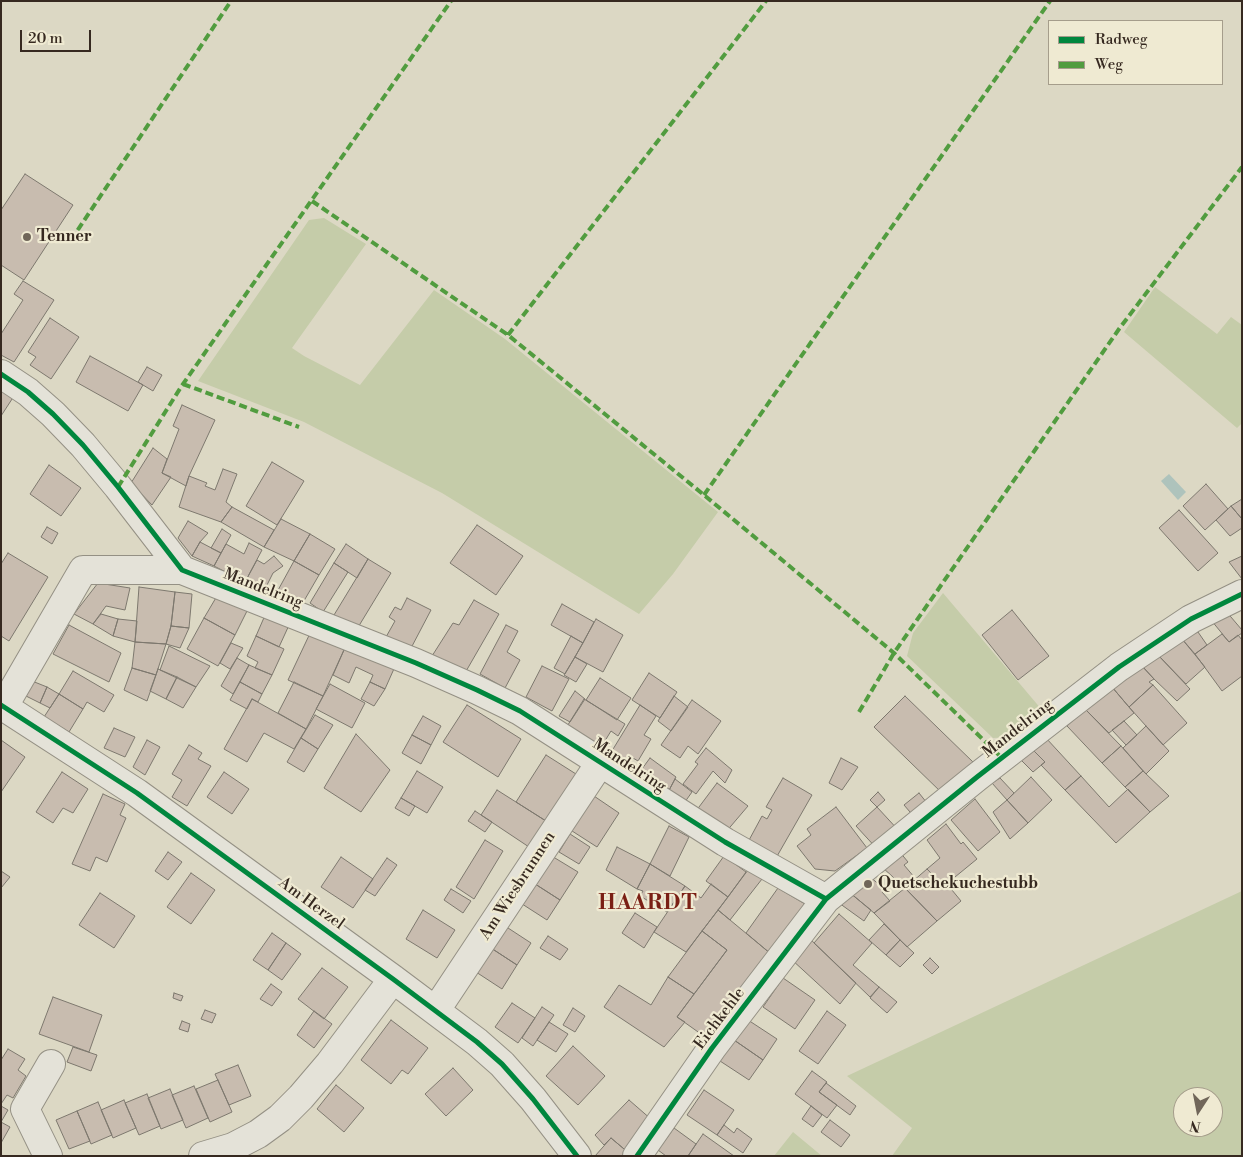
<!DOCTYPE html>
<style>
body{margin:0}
#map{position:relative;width:1243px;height:1157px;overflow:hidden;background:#dcd8c4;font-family:"Libre Bodoni",serif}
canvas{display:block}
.frame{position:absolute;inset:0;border:2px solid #362920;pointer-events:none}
.legend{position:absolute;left:1048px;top:20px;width:175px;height:65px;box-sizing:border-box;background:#efead2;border:1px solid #a59d8b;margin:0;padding:6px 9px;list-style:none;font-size:15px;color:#362920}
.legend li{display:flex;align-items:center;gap:10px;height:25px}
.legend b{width:25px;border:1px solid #a59d8b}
.north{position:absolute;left:1173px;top:1087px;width:50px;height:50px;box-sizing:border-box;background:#efead2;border:1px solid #a59d8b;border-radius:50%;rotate:191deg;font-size:14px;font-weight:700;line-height:20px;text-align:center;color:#362920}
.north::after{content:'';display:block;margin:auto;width:18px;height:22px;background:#706659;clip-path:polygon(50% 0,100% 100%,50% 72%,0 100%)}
.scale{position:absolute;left:20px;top:30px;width:71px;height:22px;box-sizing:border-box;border:2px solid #362920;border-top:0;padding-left:6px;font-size:15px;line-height:18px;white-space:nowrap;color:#362920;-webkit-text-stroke:4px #efead2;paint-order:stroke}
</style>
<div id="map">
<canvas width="1243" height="1157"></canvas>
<div class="frame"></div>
<ul class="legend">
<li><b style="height:6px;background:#00873e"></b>Radweg</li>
<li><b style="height:6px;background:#519c3f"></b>Weg</li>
</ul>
<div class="north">N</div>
<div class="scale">20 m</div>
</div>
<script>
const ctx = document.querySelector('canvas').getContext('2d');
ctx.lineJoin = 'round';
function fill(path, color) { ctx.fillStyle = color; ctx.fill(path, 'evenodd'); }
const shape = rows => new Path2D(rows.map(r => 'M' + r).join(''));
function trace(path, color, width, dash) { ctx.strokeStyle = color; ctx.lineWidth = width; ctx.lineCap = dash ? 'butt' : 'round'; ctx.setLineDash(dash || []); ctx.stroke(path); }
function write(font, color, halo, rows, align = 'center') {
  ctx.font = font + ' "Libre Bodoni",serif'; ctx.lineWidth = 4.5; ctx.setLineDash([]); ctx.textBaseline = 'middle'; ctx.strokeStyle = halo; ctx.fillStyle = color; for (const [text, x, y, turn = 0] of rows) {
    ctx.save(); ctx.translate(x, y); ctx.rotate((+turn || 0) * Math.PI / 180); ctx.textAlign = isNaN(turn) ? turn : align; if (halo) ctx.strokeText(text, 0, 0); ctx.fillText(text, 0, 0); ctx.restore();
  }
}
const green = shape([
 [324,218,366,244,292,348,304,356,360,385,434,290,505,339,718,512,673,574,639,614,442,493,304,422,198,381,309,220],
 [1155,287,1217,334,1231,317,1242,325,1242,423,1237,428,1124,332],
 [943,593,1042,710,1010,737,993,738,907,656,913,633],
 [1242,891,1242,1156,892,1156,912,1128,847,1076],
 [1183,1097,1213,1097,1213,1127,1183,1127],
 [793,1132,822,1156,774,1156]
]);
const water = shape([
 [1169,474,1186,492,1178,500,1161,481]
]);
const building = shape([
 [25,174,73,205,24,280,1,265,1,210,25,174],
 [23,281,54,300,14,362,1,355,1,334,23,300,14,294,23,281],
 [50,318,79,337,51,379,30,365,36,357,28,352,50,318],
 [90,356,143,385,128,411,76,382,90,356],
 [147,367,162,375,153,391,138,382,147,367],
 [1,388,14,396,1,416,1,388],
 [182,405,215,420,189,476,186,486,162,473,179,429,173,426,182,405],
 [153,448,167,459,162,473,171,477,152,505,131,483,153,448],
 [272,462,304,481,277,525,246,506,272,462],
 [49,465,81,488,61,516,30,494,49,465],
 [223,469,237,474,226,502,232,507,221,522,179,507,189,476,207,483,205,486,215,490,223,469],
 [1206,484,1228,509,1205,530,1183,506,1206,484],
 [1242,499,1242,519,1231,506,1242,499],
 [1231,506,1242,519,1242,528,1230,536,1216,520,1231,506],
 [232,507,274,530,264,547,221,522,232,507],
 [1179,510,1218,553,1198,571,1159,528,1179,510],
 [281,519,310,534,294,561,264,547,281,519],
 [188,521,208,533,200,542,192,556,178,538,188,521],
 [477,525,523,556,496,595,450,563,477,525],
 [47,527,58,533,52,544,41,537,47,527],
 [222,529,231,535,221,553,211,548,222,529],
 [310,534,335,549,319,575,294,561,310,534],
 [200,542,221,553,214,566,192,556,200,542],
 [249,543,262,550,245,582,214,566,226,544,244,554,249,543],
 [346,544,368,559,357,578,334,563,346,544],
 [8,553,48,577,9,641,1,636,1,564,8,553],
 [274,556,283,566,273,573,266,587,245,582,257,560,264,564,274,556],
 [1242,556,1242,579,1229,562,1242,556],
 [368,559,391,573,357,629,334,615,368,559],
 [294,561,319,575,301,606,277,592,294,561],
 [334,563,348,572,323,612,310,603,334,563],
 [98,583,130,588,125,610,106,606,93,624,74,614,98,583],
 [139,587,175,592,171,626,166,644,135,642,139,587],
 [175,592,192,594,189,628,171,626,175,592],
 [217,596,247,611,235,635,204,618,217,596],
 [407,598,431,610,410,650,386,637,395,621,389,617,395,607,401,610,407,598],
 [474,600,499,614,465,673,432,656,453,623,459,625,474,600],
 [562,604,594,622,583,643,551,625,562,604],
 [1012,610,1049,656,1018,680,982,635,1012,610],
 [1225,610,1242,630,1242,633,1229,642,1211,620,1225,610],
 [266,613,290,623,279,647,256,636,266,613],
 [101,614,118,619,113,636,93,624,101,614],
 [204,618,235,635,218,666,187,649,204,618],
 [118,619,137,621,135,642,113,636,118,619],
 [596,619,623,635,603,672,575,657,596,619],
 [69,625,121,653,109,682,53,654,69,625],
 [506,625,518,631,507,652,520,660,505,688,480,674,506,625],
 [171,626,189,628,180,648,166,644,171,626],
 [313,627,348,641,323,696,288,680,313,627],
 [1198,632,1207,645,1195,654,1182,639,1198,632],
 [1222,634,1229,642,1238,635,1242,640,1242,676,1222,691,1195,654,1222,634],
 [256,636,284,649,272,675,255,668,258,662,247,656,256,636],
 [571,636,583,643,565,674,554,668,571,636],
 [1182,639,1205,667,1186,684,1158,655,1182,639],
 [348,641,397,662,385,689,370,682,373,675,356,667,349,683,333,675,348,641],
 [135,642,166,644,156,675,132,668,135,642],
 [231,643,243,648,230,669,220,663,231,643],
 [169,646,210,666,196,687,160,670,169,646],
 [1158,655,1190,689,1177,701,1154,679,1142,666,1158,655],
 [575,657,587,664,576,682,564,675,575,657],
 [237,658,249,665,233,694,221,686,237,658],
 [249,665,272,675,262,694,240,682,249,665],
 [542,666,569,679,552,711,526,697,542,666],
 [1142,666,1154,679,1149,682,1153,685,1129,707,1112,687,1142,666],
 [132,668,156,675,147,701,124,690,132,668],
 [158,669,177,677,166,699,150,691,158,669],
 [73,671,114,695,104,712,87,702,83,709,59,694,73,671],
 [649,673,677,692,660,718,632,700,649,673],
 [177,677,196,687,183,708,166,699,177,677],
 [600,678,631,698,617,720,586,700,600,678],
 [32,681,47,687,40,703,26,696,32,681],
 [240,682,262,694,258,702,252,699,247,709,230,700,240,682],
 [294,682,323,696,306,729,278,713,294,682],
 [370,682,385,689,374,706,361,699,370,682],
 [330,684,365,703,352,728,316,709,330,684],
 [1153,685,1187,723,1163,745,1129,707,1153,685],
 [47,687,59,694,50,708,40,703,47,687],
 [1112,687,1134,713,1109,733,1085,709,1112,687],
 [575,691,585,699,570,722,559,716,575,691],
 [59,694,83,709,69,732,44,717,59,694],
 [674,696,688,707,671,731,658,721,674,696],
 [905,696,974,763,943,794,874,727,905,696],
 [252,699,306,729,294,749,264,733,247,762,224,749,252,699],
 [584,699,625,724,618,736,611,731,600,749,566,728,584,699],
 [692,700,721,721,698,754,688,746,680,758,661,745,692,700],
 [467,705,521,739,498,777,443,742,467,705],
 [640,705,656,716,644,735,651,739,638,761,633,758,625,770,607,759,640,705],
 [1085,709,1121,746,1102,763,1067,726,1085,709],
 [315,715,333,725,318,749,301,738,315,715],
 [423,716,441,726,431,745,412,735,423,716],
 [1124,721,1137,735,1126,745,1112,730,1124,721],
 [1146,726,1169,751,1146,774,1123,748,1146,726],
 [114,728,135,737,125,757,104,748,114,728],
 [356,734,390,770,361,812,324,788,356,734],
 [412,735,431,745,421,764,402,753,412,735],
 [301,738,318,749,304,772,287,762,301,738],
 [1046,738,1081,776,1065,790,1041,765,1045,762,1033,750,1046,738],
 [1,740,25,757,1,792,1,740],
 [147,740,160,747,145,775,133,767,147,740],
 [189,745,202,753,198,759,211,766,187,806,172,797,182,780,172,774,189,745],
 [1121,746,1143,771,1125,787,1102,763,1121,746],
 [706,748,732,770,725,783,713,771,696,794,683,784,698,764,695,762,706,748],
 [1033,750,1045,762,1033,772,1021,760,1033,750],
 [546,755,576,774,546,821,516,802,546,755],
 [650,758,676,777,666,796,636,777,650,758],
 [841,758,858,767,842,790,829,783,841,758],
 [417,771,443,787,427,813,401,798,417,771],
 [1143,771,1169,796,1150,812,1125,787,1143,771],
 [62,772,88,789,73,813,63,808,53,823,36,812,62,772],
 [224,772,249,789,232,814,207,797,224,772],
 [1081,776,1109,807,1128,789,1150,812,1116,843,1065,790,1081,776],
 [1031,777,1052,800,1028,823,1007,800,1031,777],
 [783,778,812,795,776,858,748,842,762,816,767,819,772,810,766,807,783,778],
 [1000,778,1014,793,1007,800,992,783,1000,778],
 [675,779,692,792,682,806,666,796,675,779],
 [717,783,748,806,725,833,696,811,717,783],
 [497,790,546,821,529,847,481,815,497,790],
 [878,792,885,800,877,807,870,800,878,792],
 [919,793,931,808,916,819,904,805,919,793],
 [103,794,125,804,120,815,126,818,107,862,96,857,90,871,72,864,103,794],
 [591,794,619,813,597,847,569,829,591,794],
 [401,798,415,806,409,816,395,808,401,798],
 [975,799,1000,832,978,851,951,820,975,799],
 [1007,800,1028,823,1010,839,993,812,1007,800],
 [836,807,867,848,835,871,815,869,797,846,811,835,807,829,836,807],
 [877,807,900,832,879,851,856,826,877,807],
 [475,811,492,822,485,832,468,821,475,811],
 [946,824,961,844,963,842,977,859,944,886,927,869,940,858,927,840,946,824],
 [669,826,689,837,670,876,650,864,669,826],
 [570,834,590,847,579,864,559,852,570,834],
 [485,840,503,851,474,899,456,887,485,840],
 [617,847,650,864,637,889,606,870,617,847],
 [899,851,908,862,904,865,915,878,905,888,882,867,899,851],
 [168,852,182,862,168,880,155,871,168,852],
 [550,855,578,872,560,900,532,882,550,855],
 [724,856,746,872,728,897,706,881,724,856],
 [341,857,373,879,353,908,321,887,341,857],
 [387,858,397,865,375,896,365,890,387,858],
 [650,864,685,886,667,912,640,896,643,891,637,889,650,864],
 [927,869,944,886,947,884,961,901,937,921,905,888,927,869],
 [748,870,762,879,730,920,718,910,748,870],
 [1,871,10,877,1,888,1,871],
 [191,873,215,890,191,924,167,907,191,873],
 [866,873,885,890,882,892,890,901,874,913,848,891,866,873],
 [532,882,560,900,547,920,519,902,532,882],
 [711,884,728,897,686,952,654,932,685,886,701,898,711,884],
 [778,888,810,907,771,954,746,933,778,888],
 [905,888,937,921,907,947,874,913,905,888],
 [451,889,471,901,463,913,444,900,451,889],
 [100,893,135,916,114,948,79,925,100,893],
 [850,893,871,910,864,921,839,903,850,893],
 [423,910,455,930,437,958,406,939,423,910],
 [718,910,771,954,708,1039,677,1017,727,950,702,931,718,910],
 [635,913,657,927,644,948,622,933,635,913],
 [839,914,872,943,853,965,879,987,870,997,814,943,839,914],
 [884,924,900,940,886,955,869,940,884,924],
 [505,926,531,943,517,965,491,948,505,926],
 [702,931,727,950,694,994,668,977,702,931],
 [272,933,286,943,268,970,253,960,272,933],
 [548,936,568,949,560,960,540,948,548,936],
 [809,938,856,983,840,1004,791,959,809,938],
 [900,940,914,953,900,967,886,955,900,940],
 [286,943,301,954,282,980,268,970,286,943],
 [491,948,517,965,502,989,476,972,491,948],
 [930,958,939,967,932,974,923,965,930,958],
 [322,968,348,987,324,1019,298,999,322,968],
 [668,977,694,994,677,1017,685,1022,664,1047,604,1007,619,985,651,1005,668,977],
 [783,978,815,1000,795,1029,763,1007,783,978],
 [271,984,282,992,272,1006,260,999,271,984],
 [879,987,897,1002,887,1013,870,998,879,987],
 [174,993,183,996,181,1001,173,998,174,993],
 [53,997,102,1015,89,1052,39,1034,53,997],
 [512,1003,535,1018,518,1043,495,1027,512,1003],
 [542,1007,554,1015,533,1046,522,1038,542,1007],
 [573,1008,585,1016,575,1032,563,1025,573,1008],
 [205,1010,216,1014,212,1023,201,1019,205,1010],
 [314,1011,332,1024,314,1048,297,1035,314,1011],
 [827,1011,846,1025,818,1064,799,1051,827,1011],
 [391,1020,428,1048,408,1074,402,1070,391,1084,361,1060,391,1020],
 [748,1020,777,1039,763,1060,734,1040,748,1020],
 [182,1021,190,1024,188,1032,179,1029,182,1021],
 [549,1022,568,1034,556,1052,537,1040,549,1022],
 [734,1040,763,1060,749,1080,720,1061,734,1040],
 [573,1046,605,1076,578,1105,546,1076,573,1046],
 [73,1047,97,1055,91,1071,67,1062,73,1047],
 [8,1049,25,1059,18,1070,26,1076,13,1098,7,1095,1,1104,1,1060,8,1049],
 [238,1065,251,1096,229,1105,215,1074,238,1065],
 [453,1068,473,1090,446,1116,425,1094,453,1068],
 [812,1071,827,1082,819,1092,837,1105,827,1118,795,1094,812,1071],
 [218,1080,232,1112,210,1122,196,1089,218,1080],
 [826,1083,856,1106,850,1115,819,1092,826,1083],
 [336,1085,364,1108,344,1132,317,1109,336,1085],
 [194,1086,208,1118,186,1128,172,1095,194,1086],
 [170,1089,183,1120,161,1129,148,1098,170,1089],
 [704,1090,734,1110,717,1135,687,1115,704,1090],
 [147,1094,160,1126,139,1135,125,1103,147,1094],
 [124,1100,136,1128,113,1138,101,1110,124,1100],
 [629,1100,652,1120,630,1154,611,1138,604,1145,595,1135,629,1100],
 [98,1102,112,1135,91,1144,77,1111,98,1102],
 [1,1106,8,1110,1,1122,10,1127,1,1143,1,1106],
 [811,1106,822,1115,813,1127,802,1119,811,1106],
 [77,1111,90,1141,69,1149,56,1120,77,1111],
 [830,1120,850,1135,841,1147,821,1132,830,1120],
 [724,1125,734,1133,737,1128,752,1139,743,1153,717,1135,724,1125],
 [674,1128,696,1144,688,1156,666,1156,658,1150,674,1128],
 [703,1134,734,1156,688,1156,703,1134],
 [611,1138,630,1154,628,1156,595,1156,611,1138]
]);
const minor = shape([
 [1,374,28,392,53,414,83,445,118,487,182,570,416,663,477,690,520,711,725,842,826,899],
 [1,705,137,793,393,979,477,1042,502,1064,533,1099,577,1156],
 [4,706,83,570,182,570],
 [436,1010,600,763],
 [48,1156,25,1109,51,1064],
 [203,1156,233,1147,258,1134,280,1118,301,1097,330,1063,393,979],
 [637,1156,712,1048,826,899,977,777,1119,667,1191,619,1242,594]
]);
const quiet = shape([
 [312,201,508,335,704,495,894,653,1002,758],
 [71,240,231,1],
 [508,335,766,1],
 [183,384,299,427],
 [118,487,181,387,451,1],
 [704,495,1050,1],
 [859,712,894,653,1119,329,1242,167]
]);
const cycleway = shape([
 [1,374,28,392,53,414,83,445,118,487,182,570,416,663,477,690,520,711,725,842,826,899],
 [1,705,137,793,393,979,477,1042,502,1064,533,1099,577,1156],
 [637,1156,712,1048,826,899,977,777,1119,667,1191,619,1242,594]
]);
const markers = [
 [27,237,5,"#706659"],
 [868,884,5,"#706659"]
];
const poiNames = [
 ["Tenner",37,237],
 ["Quetschekuchestubb",878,884]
];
const streetNames = [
 ["Mandelring",263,589,21],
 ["Mandelring",1018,729,-38],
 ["Mandelring",629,766,33],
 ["Am Wiesbrunnen",518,886,-57],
 ["Am Herzel",311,904,36],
 ["Eichkehle",720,1019,-53]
];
const districtNames = [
 ["HAARDT",648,904]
];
fill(green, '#c5cca9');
fill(water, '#aec3bc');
fill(building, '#c8bcaf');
trace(building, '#7d786e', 1);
trace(minor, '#949084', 30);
trace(minor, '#e4e2d8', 28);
trace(quiet, '#519c3f', 4, [8, 4]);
trace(cycleway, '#00873e', 5);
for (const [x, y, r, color] of markers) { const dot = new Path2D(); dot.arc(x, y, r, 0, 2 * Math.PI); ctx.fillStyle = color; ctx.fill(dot); trace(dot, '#efead2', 2); }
write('bold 16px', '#362920', '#efead2', poiNames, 'left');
write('16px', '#362920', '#efead2', streetNames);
ctx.letterSpacing = '1px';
write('bold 21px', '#7a1f14', '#efead2', districtNames);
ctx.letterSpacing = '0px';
</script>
